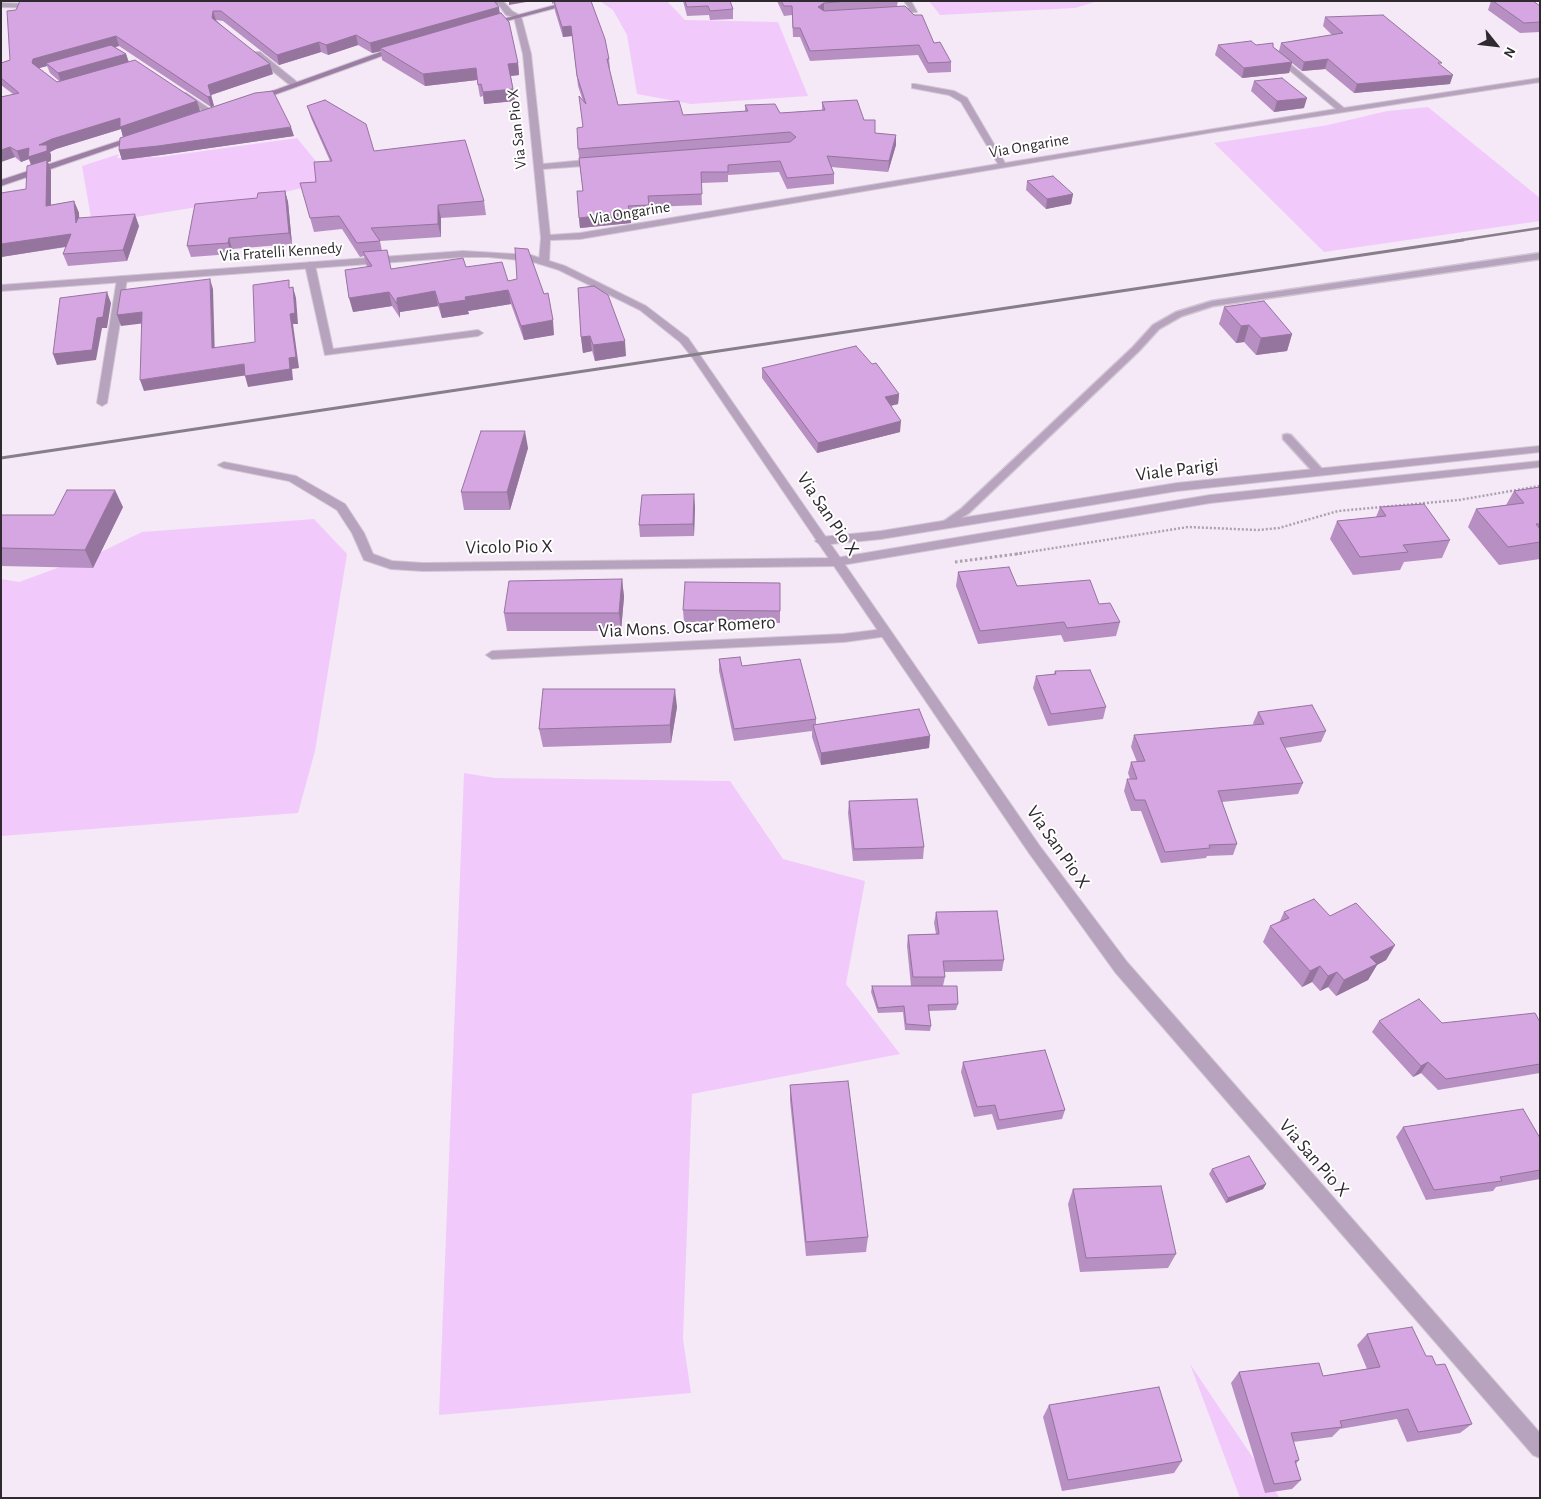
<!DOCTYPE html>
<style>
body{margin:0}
#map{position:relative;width:1541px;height:1499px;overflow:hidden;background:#f5e9f7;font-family:"Alegreya Sans",sans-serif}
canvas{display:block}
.frame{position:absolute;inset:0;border:2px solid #2f2a30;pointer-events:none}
.north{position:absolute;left:1471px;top:20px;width:50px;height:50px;-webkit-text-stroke:4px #fff;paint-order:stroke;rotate:119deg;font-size:14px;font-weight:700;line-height:20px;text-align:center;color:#2f2a30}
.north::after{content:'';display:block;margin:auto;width:18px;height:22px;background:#2f2a30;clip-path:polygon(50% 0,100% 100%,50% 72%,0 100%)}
</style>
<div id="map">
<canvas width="1541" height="1499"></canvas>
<div class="frame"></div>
<div class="north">N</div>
</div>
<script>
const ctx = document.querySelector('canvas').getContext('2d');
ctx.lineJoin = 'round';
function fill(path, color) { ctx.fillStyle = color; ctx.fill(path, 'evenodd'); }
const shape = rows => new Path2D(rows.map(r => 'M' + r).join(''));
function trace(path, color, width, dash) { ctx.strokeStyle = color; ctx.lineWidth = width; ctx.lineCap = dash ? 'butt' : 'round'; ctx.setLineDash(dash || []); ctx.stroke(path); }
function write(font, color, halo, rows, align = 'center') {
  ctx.font = font + ' "Alegreya Sans",sans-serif'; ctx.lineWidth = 4; ctx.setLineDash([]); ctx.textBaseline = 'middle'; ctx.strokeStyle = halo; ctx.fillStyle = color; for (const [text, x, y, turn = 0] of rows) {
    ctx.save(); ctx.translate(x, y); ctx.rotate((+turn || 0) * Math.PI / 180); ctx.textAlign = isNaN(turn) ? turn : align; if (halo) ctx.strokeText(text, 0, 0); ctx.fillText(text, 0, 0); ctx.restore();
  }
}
const green = shape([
 [667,1,685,20,778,22,808,96,691,104,637,94,627,35,613,10,601,2],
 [929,1,1098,1,1075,8,940,15],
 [1428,107,1540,198,1540,221,1324,252,1214,143,1328,125,1387,111],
 [297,138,332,181,272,195,92,224,82,166,119,154,117,158,160,157],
 [314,519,347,554,315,751,298,813,1,836,1,579,19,582,101,552,142,532],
 [464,773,495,778,730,781,783,859,865,881,846,984,900,1054,692,1094,683,1339,691,1393,439,1415],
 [1190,1364,1280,1498,1240,1498]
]);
const pathFar1 = shape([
 [1016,554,1188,527,1258,530,1279,528,1338,511,1459,500,1540,486]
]);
const path = shape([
 [955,562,1024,553]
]);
const service = shape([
 [1540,253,1540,259,1213,306,1182,316,1159,329,1139,351,969,513,949,526,945,527,940,524,961,509,1133,347,1153,325,1176,312,1212,301,1540,253],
 [1287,434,1291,435,1323,470,1323,474,1315,474,1283,439,1283,435,1287,434]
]);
const minor = shape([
 [496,1,503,1,512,11,521,16,531,54,543,164,597,159,601,162,597,165,543,169,550,235,580,233,998,164,961,102,949,95,912,88,912,84,915,84,954,91,967,98,1005,163,1336,109,1275,58,1275,54,1278,54,1344,108,1540,78,1540,82,1214,132,580,239,550,240,549,262,544,265,539,262,541,238,523,54,514,17,506,15,496,1],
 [904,1,911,1,917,12,889,14,889,10,909,8,904,1],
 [1,3,37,4,41,6,37,8,1,7,1,3],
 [254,52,260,52,297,82,297,86,291,86,254,56,254,52],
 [183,93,186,93,216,113,209,115,180,97,180,93,183,93],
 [310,262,315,265,333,349,478,330,483,333,478,336,325,355,305,265,310,262],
 [122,276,127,279,107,403,102,406,97,403,117,279,122,276],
 [1540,446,1540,452,1177,491,881,539,821,545,815,541,821,537,881,531,1177,483,1540,446],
 [1540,461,1540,467,1210,503,836,566,423,571,391,569,364,560,352,533,337,510,289,481,224,468,218,465,224,462,296,476,345,504,364,533,373,554,392,561,423,563,836,558,1210,495,1540,461],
 [884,629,888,630,890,633,888,636,844,642,492,659,486,655,492,651,844,634,884,629]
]);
const tertiary = shape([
 [463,251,531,255,565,266,646,306,688,338,1039,845,1127,962,1540,1433,1540,1458,1533,1455,1115,972,1029,853,692,357,680,342,640,310,559,270,530,261,488,257,463,257,1,291,1,285,463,251]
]);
const secondary = shape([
 [570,1,582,1,488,26,484,24,570,1],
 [397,46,404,48,260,100,253,98,397,46],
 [134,136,141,138,1,186,1,180,134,136]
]);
const railFar1 = shape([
 [1455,241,1540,228]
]);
const rail = shape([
 [1,458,1463,240]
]);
const wall = shape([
 [497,1,500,14,518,63,519,75,511,76,515,101,484,104,483,96,480,97,477,80,425,86,382,60,381,51,372,53,358,45,328,55,321,52,279,65,223,21,216,20,273,74,211,95,214,106,211,107,119,46,115,47,126,54,129,62,200,111,294,136,161,155,122,160,119,150,123,137,121,129,56,149,50,152,51,155,51,161,48,162,51,171,51,205,74,201,79,213,79,218,139,226,127,261,68,266,63,254,66,247,1,257,26,189,31,165,29,159,21,162,15,157,1,162,13,94,1,85,1,63,10,60,16,10],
 [47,66,50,73,59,81,57,82,39,68],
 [552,1,591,1,609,59,610,69,609,69,618,105,683,115,745,112,745,105,780,113,822,110,822,102,864,120,875,133,896,135,896,145,888,172,831,167,834,174,834,184,787,189,779,172,728,175,728,182,701,183,702,205,650,207,650,216,631,217,631,223,580,228,579,218,583,191,578,149,583,127,583,101,578,86,572,36,563,37,555,11,554,3,552,4],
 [683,1,730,1,733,9,733,19,710,20,709,15,687,16],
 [777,1,898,1,897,6,934,43,951,62,951,72,928,73,918,55,810,61,800,37,793,37,792,15,784,16],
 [1491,1,1533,1,1540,6,1540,32,1520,33,1488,10],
 [1325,17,1441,66,1450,84,1354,93,1325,69,1302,71,1292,63,1289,73,1242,78,1215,55,1218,45,1256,45,1273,47,1279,51,1281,43,1332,35,1323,26],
 [1254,81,1304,108,1274,112,1251,91],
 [307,106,374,151,484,201,486,215,441,218,441,237,380,241,382,251,391,269,466,267,508,281,554,335,524,340,511,304,468,311,469,314,442,318,438,306,400,312,400,318,392,306,353,312,367,267,364,256,360,257,342,229,314,232,304,196,316,182,330,161,311,118],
 [1027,181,1073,194,1071,204,1046,209,1026,190],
 [285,191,288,202,292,244,232,249,231,254,191,257,187,246,257,198],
 [578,288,626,356,595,361,592,351,583,353,581,337],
 [1224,307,1292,334,1287,351,1256,355,1244,342,1236,343,1219,324],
 [762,368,899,394,898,404,891,406,900,432,817,453,762,378],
 [528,448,510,510,464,510,461,492],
 [1540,487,1540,559,1499,565,1468,527,1476,509,1506,505,1514,491],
 [695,506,694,536,640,537,639,525],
 [123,507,93,568,1,566,1,515,54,515],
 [1380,507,1450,540,1442,558,1404,562,1400,570,1353,575,1330,539,1337,521,1376,517],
 [958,572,1099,604,1120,622,1116,636,1064,642,1061,635,978,644,956,586],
 [622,579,624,597,621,631,507,631,504,613],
 [780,583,780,623,684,622,683,610],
 [719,659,742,666,816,719,816,724,930,736,929,748,821,765,812,737,812,731,734,741,719,671],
 [1055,671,1106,707,1103,719,1048,726,1033,688,1036,676,1054,674],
 [677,707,671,743,543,747,539,729],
 [1258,712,1326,731,1321,742,1285,748,1303,783,1298,794,1222,802,1237,844,1233,855,1207,856,1206,858,1161,863,1141,811,1131,811,1124,791,1127,779,1130,779,1128,773,1131,762,1137,762,1131,747,1134,735,1254,725,1253,723],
 [849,801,924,847,923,859,853,861,848,813],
 [936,912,1004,960,1002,971,944,972,945,977,943,986,958,1004,956,1010,929,1011,931,1026,930,1031,905,1030,903,1012,878,1013,871,992,872,986,911,986,907,946,908,935,936,934,934,923],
 [1284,912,1330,916,1395,945,1386,960,1377,965,1368,980,1336,996,1328,987,1320,991,1312,982,1302,987,1263,942,1270,926,1280,921],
 [1379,1021,1442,1023,1540,1022,1540,1073,1438,1090,1421,1073,1413,1077,1372,1032],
 [963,1062,1065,1110,1062,1119,997,1130,992,1114,974,1117,961,1072],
 [790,1085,868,1237,866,1252,806,1256,790,1101],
 [1403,1127,1540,1138,1540,1179,1496,1187,1493,1191,1426,1200,1396,1137],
 [1212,1169,1266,1184,1263,1189,1226,1203,1209,1174],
 [1073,1189,1176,1254,1168,1268,1080,1272,1068,1204],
 [1367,1334,1426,1356,1436,1365,1472,1424,1460,1433,1407,1442,1397,1419,1340,1429,1332,1437,1293,1442,1299,1460,1296,1464,1301,1480,1292,1489,1265,1493,1231,1383,1239,1372,1323,1376,1367,1369,1357,1345],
 [1049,1405,1182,1461,1174,1473,1062,1491,1043,1417]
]);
const shadedWall = shape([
 [509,1,532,1,509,5],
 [824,3,824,12,818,7],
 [499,7,500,17,380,48,381,51,372,53,370,43],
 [213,11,216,20,215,27,212,18],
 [571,26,572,36,563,37,562,27],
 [356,35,358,45,328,55,326,45],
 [116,36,119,46,49,66,46,63,47,66,36,69,32,63,33,59],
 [319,42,321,52,279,65,277,55],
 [126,54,129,64,61,83,58,73],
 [1328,59,1325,69,1302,71,1304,62],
 [1292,62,1289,73,1242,78,1244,68],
 [518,63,519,75,510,76,508,64],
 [270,64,273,74,211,95,214,106,211,107,208,97,208,85],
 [476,68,477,80,425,86,423,74],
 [1453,75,1450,84,1354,93,1357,84],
 [513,89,515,101,484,104,483,92],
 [1307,98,1304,108,1274,112,1277,101],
 [197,101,200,111,123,137,121,129,56,149,50,152,51,155,51,161,48,162,51,171,51,217,29,159,21,162,17,151,39,145,52,139,120,118],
 [291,127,294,136,161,155,122,160,119,150],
 [896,135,896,145,888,172,889,161],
 [10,147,15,157,1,162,1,150],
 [285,191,288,202,292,244,289,233],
 [1073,194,1071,204,1046,209,1047,199],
 [74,201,79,213,80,234,76,223],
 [438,205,441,218,441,237,438,224],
 [630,212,631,223,580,228,579,218],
 [135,214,139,226,127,261,123,250],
 [71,234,76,245,1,257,1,244],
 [229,238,232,249,231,254,228,243],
 [210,279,213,289,215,359,212,348],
 [293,287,296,298,298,324,293,324,299,368,292,369,293,380,248,387,245,376,289,358,290,314],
 [508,290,511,304,468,311,469,314,442,318,439,304,465,297],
 [435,291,438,306,400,312,400,318,397,304,397,298],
 [107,292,111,303,107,328,102,328,96,360,57,365,53,354,97,318],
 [389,292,392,306,353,312,349,298],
 [142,312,146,323,121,326,117,315],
 [553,320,554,335,524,340,521,326],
 [1249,325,1244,342,1236,343,1241,326],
 [1292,334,1287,351,1256,355,1261,338],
 [590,336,592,351,583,353,581,337],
 [625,341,626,356,595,361,593,345],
 [244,364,248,375,144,391,140,380],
 [899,394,898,404,884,407,885,397],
 [901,421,900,432,817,453,818,443],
 [525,431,528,448,510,510,507,492],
 [115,490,123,507,93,568,85,550],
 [694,494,695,506,694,536,693,524],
 [622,579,624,597,621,631,619,613],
 [675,689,677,707,671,743,670,725],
 [930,736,929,748,821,765,821,753],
 [1395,945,1386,960,1377,965,1368,980,1336,996,1344,980,1370,957],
 [1320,966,1312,982,1302,987,1310,971],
 [1337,972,1328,987,1320,991,1328,976],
 [1428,1062,1421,1073,1413,1077,1421,1066],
 [1266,1184,1263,1189,1226,1203,1228,1198]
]);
const building = shape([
 [20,1,494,1,499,7,370,43,356,35,326,45,319,42,277,55,221,11,213,11,212,18,270,64,208,85,211,96,208,97,116,36,33,59,32,63,57,82,135,60,197,101,120,127,120,118,52,139,39,145,47,145,47,151,28,157,29,148,17,151,10,147,1,150,1,97,19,93,1,78,1,63,10,60,7,11,16,10,20,1],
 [554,1,591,1,605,39,609,59,607,59,618,105,679,101,683,115,748,111,745,105,775,104,780,113,825,110,822,102,857,100,864,120,875,120,875,133,896,135,889,161,827,156,834,174,787,178,780,161,728,165,728,172,701,172,702,194,648,196,649,205,628,206,630,212,579,218,577,191,583,191,579,158,790,142,796,137,790,132,578,149,577,128,583,127,579,96,586,104,577,76,571,26,562,27,554,1],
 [685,1,730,1,733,9,710,11,708,6,687,7,685,1],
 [781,1,849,1,824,3,818,7,824,11,905,6,914,15,922,15,934,43,940,42,951,62,928,63,919,45,810,51,800,28,793,28,792,6,784,6,781,1],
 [1493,1,1533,1,1540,6,1540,22,1524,23,1493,1],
 [501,13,509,22,518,63,508,64,513,89,483,92,481,84,478,85,476,68,423,74,380,48,501,13],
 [1383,15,1442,63,1438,63,1453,75,1357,84,1328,59,1304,62,1281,43,1343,33,1325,17,1383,15],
 [1251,41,1256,45,1273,43,1273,47,1292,62,1244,68,1218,45,1251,41],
 [111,45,126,54,58,73,46,63,111,45],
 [1282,78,1307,98,1277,101,1254,81,1282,78],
 [273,91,291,127,158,146,119,150,120,138,255,93,273,91],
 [325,100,366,124,374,151,465,140,484,201,438,205,438,224,371,228,380,241,357,243,339,216,310,218,300,183,316,182,314,162,332,161,307,106,325,100],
 [47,160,46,206,74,201,76,223,78,218,135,214,123,250,63,254,71,234,1,244,1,193,26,189,27,166,47,160],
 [1053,176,1073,194,1047,199,1027,181,1053,176],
 [285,191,289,233,229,238,228,243,187,246,195,204,257,198,258,193,285,191],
 [515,248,528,249,544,294,548,293,553,320,521,326,508,290,465,297,466,300,439,304,435,291,397,298,397,304,389,292,349,298,345,270,372,266,363,252,387,250,391,269,463,258,466,267,502,262,508,281,517,279,515,248],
 [210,279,212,348,255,342,253,285,289,280,289,288,293,287,295,313,290,314,296,357,289,358,290,369,245,376,244,364,140,380,142,312,117,315,121,290,210,279],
 [594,286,608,295,625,341,593,345,590,336,581,337,578,288,594,286],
 [107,292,103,317,97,318,92,350,53,354,60,298,107,292],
 [1264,301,1292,334,1261,338,1249,325,1241,326,1224,307,1264,301],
 [856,346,872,364,876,363,899,394,885,397,901,421,818,443,762,368,856,346],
 [481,431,525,431,507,492,461,492,481,431],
 [1540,487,1540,524,1536,524,1540,529,1540,542,1508,547,1476,509,1524,503,1514,491,1540,487],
 [67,490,115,490,85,550,1,548,1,515,54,515,67,490],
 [694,494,693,524,639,525,642,495,694,494],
 [1424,504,1450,540,1403,545,1408,552,1360,557,1337,521,1386,516,1380,507,1424,504],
 [1009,567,1017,586,1090,580,1099,604,1110,603,1120,622,1067,628,1064,622,980,631,958,572,1009,567],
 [622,579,619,613,504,613,509,581,622,579],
 [685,582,780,583,780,611,683,610,685,582],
 [740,657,742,666,800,659,816,719,734,729,719,659,740,657],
 [1090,670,1106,707,1051,714,1036,676,1056,674,1055,671,1090,670],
 [543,689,675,689,670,725,539,729,543,689],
 [1312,705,1326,731,1280,738,1303,783,1218,791,1237,844,1209,845,1210,848,1165,852,1145,800,1135,800,1127,779,1137,779,1131,762,1145,761,1134,735,1264,724,1258,712,1312,705],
 [919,709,930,736,821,753,813,725,919,709],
 [917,799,924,847,854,849,849,801,917,799],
 [1314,899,1330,916,1356,903,1395,945,1370,957,1377,964,1344,980,1337,972,1328,976,1320,966,1310,971,1270,926,1289,918,1284,912,1314,899],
 [997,911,1004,960,943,961,945,977,913,977,908,935,939,934,936,912,997,911],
 [872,986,957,986,958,1004,928,1005,931,1026,906,1024,904,1006,878,1008,872,986],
 [1419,999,1442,1023,1535,1013,1540,1022,1540,1064,1446,1079,1428,1062,1421,1066,1379,1021,1419,999],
 [1045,1050,1065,1110,999,1120,995,1105,977,1107,963,1062,1045,1050],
 [848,1081,868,1237,806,1242,790,1085,848,1081],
 [1523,1109,1540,1138,1540,1170,1500,1177,1502,1181,1434,1190,1403,1127,1523,1109],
 [1249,1156,1266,1184,1228,1198,1212,1169,1249,1156],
 [1161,1186,1176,1254,1086,1258,1073,1189,1161,1186],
 [1412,1327,1426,1356,1432,1356,1436,1365,1445,1364,1472,1424,1418,1432,1408,1409,1340,1421,1342,1427,1291,1433,1299,1460,1295,1461,1301,1480,1274,1484,1239,1372,1319,1363,1323,1376,1380,1367,1367,1334,1412,1327],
 [1159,1387,1182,1461,1068,1480,1049,1405,1159,1387]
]);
const farStreetnames = [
 ["Via San Pio X",517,129,-96],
 ["Via Ongarine",1029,146,-10],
 ["Via Ongarine",630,213,-9],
 ["Via Fratelli Kennedy",281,252,-4]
];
const streetNames = [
 ["Viale Parigi",1177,470,-7],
 ["Via San Pio X",828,514,56],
 ["Vicolo Pio X",509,547,-1],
 ["Via Mons. Oscar Romero",687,627,-3],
 ["Via San Pio X",1058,847,55],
 ["Via San Pio X",1314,1158,49]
];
fill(green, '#f1cafb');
trace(service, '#d1c7d3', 3);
trace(minor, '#d1c7d3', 2);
trace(tertiary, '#d1c7d3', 2);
trace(secondary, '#d1c7d3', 2);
trace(pathFar1, '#aba2ad', 2.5, [2, 2]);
trace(path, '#aba2ad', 3, [2.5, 2.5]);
fill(service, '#b7a3bd');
fill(minor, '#b7a3bd');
fill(tertiary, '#b7a3bd');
fill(secondary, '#9c7ea4');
trace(railFar1, '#867e88', 2.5);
trace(rail, '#867e88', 3);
fill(wall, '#b78fc2');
fill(shadedWall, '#95749e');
fill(building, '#d5a6e1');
trace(building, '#95749e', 1);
write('16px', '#2f2a30', '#fff', farStreetnames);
write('19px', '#2f2a30', '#fff', streetNames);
</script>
